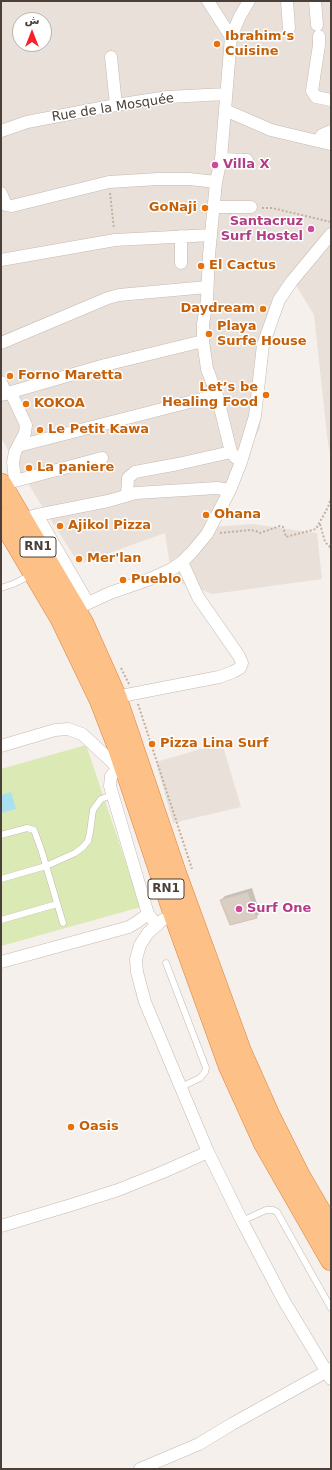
<!DOCTYPE html>
<meta charset="utf-8">
<style>
body{margin:0}
#map{position:relative;width:332px;height:1470px;overflow:hidden;background:#f5f0eb;font-family:"DejaVu Sans","Noto Naskh Arabic",sans-serif}
canvas{display:block}
.frame{position:absolute;inset:0;border:2px solid #4a4039;pointer-events:none}
.north{position:absolute;left:12px;top:12px;width:40px;height:40px;box-sizing:border-box;background:#fff;border:1px solid #b7b3b0;border-radius:50%;rotate:0deg;font-size:11px;font-weight:700;line-height:16px;text-align:center;color:#4a4039}
.north::after{content:'';display:block;margin:auto;width:14px;height:18px;background:#f81f29;clip-path:polygon(50% 0,100% 100%,50% 72%,0 100%)}
</style>
<div id="map">
<canvas width="332" height="1470"></canvas>
<div class="frame"></div>
<div class="north">ش</div>
</div>
<script>
const ctx = document.querySelector('canvas').getContext('2d');
ctx.lineJoin = 'round';
function fill(path, color) { ctx.fillStyle = color; ctx.fill(path, 'evenodd'); }
const shape = rows => new Path2D(rows.map(r => 'M' + r).join(''));
function trace(path, color, width, dash) { ctx.strokeStyle = color; ctx.lineWidth = width; ctx.lineCap = dash ? 'butt' : 'round'; ctx.setLineDash(dash || []); ctx.stroke(path); }
function write(font, color, halo, rows, align = 'center') {
  ctx.font = font + ' "DejaVu Sans",sans-serif'; ctx.lineWidth = 3; ctx.setLineDash([]); ctx.textBaseline = 'middle'; ctx.strokeStyle = halo; ctx.fillStyle = color; for (const [text, x, y, turn = 0] of rows) {
    ctx.save(); ctx.translate(x, y); ctx.rotate((+turn || 0) * Math.PI / 180); ctx.textAlign = isNaN(turn) ? turn : align; if (halo) ctx.strokeText(text, 0, 0); ctx.fillText(text, 0, 0); ctx.restore();
  }
}
const residential = shape([
 [1,1,331,1,331,456,328,444,314,315,294,282,266,336,260,428,211,527,252,524,317,533,322,579,213,594,172,580,165,533,79,564,35,495,1,438],
 [20,20,44,20,44,44,20,44],
 [222,743,241,807,173,823,156,762]
]);
const green = shape([
 [86,745,141,907,1,946,1,769]
]);
const water = shape([
 [11,792,16,809,1,813,1,795]
]);
const shadow = shape([
 [252,888,260,913,256,917,221,900,225,896]
]);
const building = shape([
 [248,892,257,918,230,925,220,900,248,892]
]);
const path = shape([
 [110,193,114,229],
 [262,208,272,208,331,222],
 [320,524,325,542,331,548],
 [220,533,250,530,256,531,260,533,280,526,283,527,286,537,316,529,328,507,331,498,331,475],
 [121,668,129,684],
 [138,704,192,869]
]);
const service = shape([
 [1,588,13,584,31,575],
 [1,835,27,828,34,830,41,849,63,923],
 [1,879,46,866,75,853,83,847,88,841,90,832,93,810,101,799,112,795],
 [1,920,57,904],
 [166,963,206,1068,205,1072,200,1078,181,1087],
 [242,1221,266,1210,273,1210,277,1212,331,1308]
]);
const minor = shape([
 [208,1,231,37],
 [287,1,289,28],
 [315,1,317,25],
 [319,36,319,45,312,91,316,97,331,100],
 [111,57,116,105],
 [225,110,271,130,330,144],
 [1,131,27,122,116,105,168,97,226,94],
 [318,141,322,135,331,131],
 [221,159,247,160],
 [1,193,6,205,12,206,109,182,158,179,189,179,216,182],
 [214,207,251,207],
 [181,236,181,263],
 [1,260,115,240,211,235],
 [1,343,108,298,119,295,207,287],
 [1,382,6,394],
 [1,395,105,365,203,341],
 [18,446,217,395],
 [241,462,235,457,231,452,217,395,207,369,203,341,203,324,207,300,209,255,216,182,221,159,231,37,240,16,249,1],
 [15,481,102,458],
 [2,486,15,481,13,462,15,452,25,433,26,425,11,393],
 [127,495,128,478,135,472,178,464,231,452],
 [37,515,108,501,136,493,217,488,230,490],
 [30,517,37,515,88,603],
 [71,611,110,593,150,579,172,569,182,562,192,552,207,534,230,490,241,462,255,416,263,345,279,300,292,281,331,234],
 [116,697,219,677,233,672,240,668,242,663,239,656,198,597,182,562],
 [1,746,55,730,68,729,82,734,110,760,119,770],
 [129,766,115,772,111,776,110,786,148,914,157,925],
 [174,914,161,921,148,933,140,945,136,959,137,972,145,1002,208,1152,242,1221,284,1301,331,1379],
 [1,962,129,927,137,922,148,914],
 [1,1226,71,1205,118,1190,163,1172,208,1152],
 [140,1469,199,1444,232,1424,331,1369]
]);
const trunk = shape([
 [1,484,83,623,116,697,176,874,241,1052,270,1117,299,1175,331,1230],
 [1,518,60,617,100,700,117,744,174,914,229,1066,264,1143,331,1260]
]);
const markers = [
 [217,44,4,"#e8710a"],
 [215,165,4,"#d1479c"],
 [205,208,4,"#e8710a"],
 [311,229,4,"#d1479c"],
 [201,266,4,"#e8710a"],
 [263,309,4,"#e8710a"],
 [209,334,4,"#e8710a"],
 [10,376,4,"#e8710a"],
 [266,395,4,"#e8710a"],
 [26,404,4,"#e8710a"],
 [40,430,4,"#e8710a"],
 [29,468,4,"#e8710a"],
 [206,515,4,"#e8710a"],
 [60,526,4,"#e8710a"],
 [79,559,4,"#e8710a"],
 [123,580,4,"#e8710a"],
 [152,744,4,"#e8710a"],
 [239,909,4,"#d1479c"],
 [71,1127,4,"#e8710a"]
];
const shields = [
 [38,547,36],
 [166,889,36]
];
const shieldNames = [
 ["RN1",38,547],
 ["RN1",166,889]
];
const foodNames = [
 ["Ibrahim‘s",225,37],
 ["Cuisine",225,52],
 ["GoNaji",197,208,"right"],
 ["El Cactus",209,266],
 ["Daydream",255,309,"right"],
 ["Playa",217,327],
 ["Surfe House",217,342],
 ["Forno Maretta",18,376],
 ["Let’s be",258,388,"right"],
 ["Healing Food",258,403,"right"],
 ["KOKOA",34,404],
 ["Le Petit Kawa",48,430],
 ["La paniere",37,468],
 ["Ohana",214,515],
 ["Ajikol Pizza",68,526],
 ["Mer'lan",87,559],
 ["Pueblo",131,580],
 ["Pizza Lina Surf",160,744],
 ["Oasis",79,1127]
];
const streetNames = [
 ["Rue de la Mosquée",113,108,-9]
];
const hotelNames = [
 ["Villa X",223,165],
 ["Santacruz",303,222,"right"],
 ["Surf Hostel",303,237,"right"],
 ["Surf One",247,909]
];
fill(residential, '#e9e1d9');
fill(green, '#dbe9b5');
fill(water, '#a9e1f1');
fill(shadow, '#0003');
fill(building, '#dacdc3');
trace(building, '#d2c0b4', 1);
trace(service, '#c4b9b0', 7);
trace(minor, '#c4b9b0', 13);
trace(trunk, '#dd833e', 22);
trace(path, '#c3af9f', 2, [2, 2]);
trace(service, '#fff', 6);
trace(minor, '#fff', 12);
trace(trunk, '#fdc086', 21);
for (const [x, y, r, color] of markers) { const dot = new Path2D(); dot.arc(x, y, r, 0, 2 * Math.PI); ctx.fillStyle = color; ctx.fill(dot); trace(dot, '#fff', 1.5); }
for (const [x, y, w] of shields) { const box = new Path2D(); box.roundRect(x - w / 2, y - 10, w, 20, 3); ctx.fillStyle = '#fff'; ctx.fill(box); trace(box, '#4a4039', 1); }
write('bold 12px', '#4a4039', null, shieldNames);
write('bold 13px', '#c56008', '#fff', foodNames, 'left');
write('13px', '#4a4039', '#fff', streetNames);
write('bold 13px', '#b23c85', '#fff', hotelNames, 'left');
</script>
